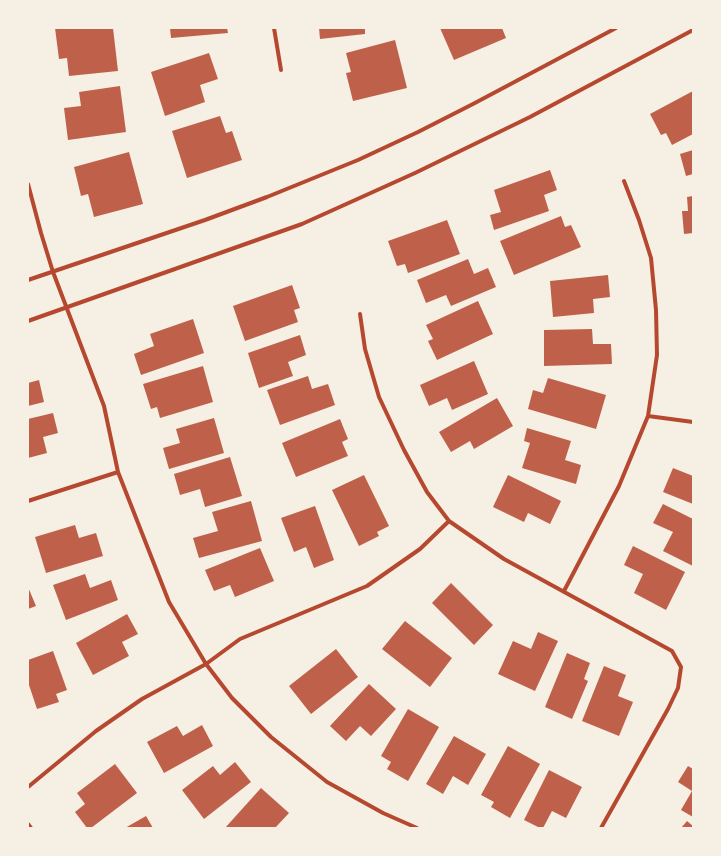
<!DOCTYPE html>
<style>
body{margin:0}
#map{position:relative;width:721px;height:856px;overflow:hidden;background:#f6efe4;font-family:"Titillium Web",sans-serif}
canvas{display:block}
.frame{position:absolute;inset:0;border:29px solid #f6efe4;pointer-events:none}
</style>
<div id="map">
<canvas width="721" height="856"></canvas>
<div class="frame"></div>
</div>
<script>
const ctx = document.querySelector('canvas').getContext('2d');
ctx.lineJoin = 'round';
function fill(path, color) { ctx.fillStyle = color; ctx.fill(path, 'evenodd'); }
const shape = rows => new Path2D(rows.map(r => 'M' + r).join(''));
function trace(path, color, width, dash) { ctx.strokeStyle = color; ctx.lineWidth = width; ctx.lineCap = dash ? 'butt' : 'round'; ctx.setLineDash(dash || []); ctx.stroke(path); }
const building = shape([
 [55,28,113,28,118,71,69,76,67,58,59,59],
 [170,28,227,28,228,33,171,38],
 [319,28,365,28,365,34,320,39],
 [440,28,502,28,506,38,454,60],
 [395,40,407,88,353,101,346,73,351,72,346,53],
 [209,53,218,79,200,85,205,102,165,116,151,72],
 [120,86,126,132,68,140,64,108,81,106,79,92],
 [693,91,693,134,672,145,666,133,661,135,650,114],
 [220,116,226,133,232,131,242,160,187,178,172,131],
 [693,150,693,174,686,176,680,154],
 [129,152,143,204,94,217,88,194,81,196,74,167],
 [550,170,557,190,544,195,549,211,494,230,490,215,501,212,494,190],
 [693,196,693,233,684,234,682,211,688,211,687,197],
 [561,216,565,227,571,225,581,247,514,275,500,241],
 [447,220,460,254,408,273,405,264,397,266,388,241],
 [468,259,474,274,488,268,496,287,451,306,446,295,426,303,417,280],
 [608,275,610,297,593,299,594,313,553,317,550,281],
 [292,285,300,308,294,310,298,322,245,341,233,306],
 [478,301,493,334,437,360,428,341,433,339,426,325],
 [193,319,204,353,141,375,134,354,154,346,150,334],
 [592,329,593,344,611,344,612,364,544,366,544,330],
 [300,335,306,355,288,362,293,376,259,388,248,353],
 [474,361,488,394,452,410,447,398,429,406,420,385],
 [203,366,213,402,160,418,157,407,151,409,143,384],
 [308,376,312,389,328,384,335,405,280,425,267,390],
 [548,378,606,395,596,429,528,409,533,390,543,393],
 [39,380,44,402,28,406,28,383],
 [497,398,513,426,474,449,470,441,451,452,439,432],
 [53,413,58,433,43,437,47,453,28,458,28,419],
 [214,418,224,453,169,469,163,448,180,443,176,429],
 [340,419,348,439,342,442,348,456,296,477,282,443],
 [527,428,571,441,565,460,581,465,576,484,522,468,530,443,524,441],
 [230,457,242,496,205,507,200,489,180,495,174,474],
 [673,468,693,476,693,504,663,492],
 [364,475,389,526,377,532,379,536,359,546,332,490],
 [508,475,561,501,550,524,528,513,524,522,493,507],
 [251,501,262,541,199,558,193,538,218,531,212,512],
 [663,504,693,519,693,566,663,551,673,532,653,523],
 [315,506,334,560,314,568,306,547,294,552,281,518],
 [75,525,79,538,96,533,103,556,46,573,35,537],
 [633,546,685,572,666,610,634,593,643,574,624,565],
 [260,548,274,581,235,597,230,585,214,591,205,570],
 [85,574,90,588,111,580,118,600,66,620,53,585],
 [451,583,493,625,474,645,432,603],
 [28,587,36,606,28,609],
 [127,614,138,634,122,642,129,656,93,675,76,643],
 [405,621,452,658,430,687,382,649],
 [538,632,558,641,535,691,498,674,513,641,531,649],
 [336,649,358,677,311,714,289,686],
 [53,651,67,690,56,694,59,702,37,709,28,682,28,660],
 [567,653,590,663,584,679,588,681,572,719,545,707],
 [604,666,626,675,618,696,633,702,619,736,582,721],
 [369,684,396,709,371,736,360,726,346,741,330,726],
 [408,709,439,727,408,781,387,769,391,762,381,756],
 [202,725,213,746,164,773,147,742,177,726,183,736],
 [454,736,486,754,468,785,453,776,443,794,426,784],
 [508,746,540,764,510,818,491,807,494,802,481,795],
 [235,762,251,782,204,819,182,790,213,766,220,775],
 [115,764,137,793,91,828,87,828,75,812,85,804,77,793],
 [688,766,693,769,693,817,681,810,692,791,678,782],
 [549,770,582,787,566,818,552,811,543,828,540,828,524,820],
 [261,788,289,813,275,828,225,828],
 [146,816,153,828,125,828],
 [687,821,693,826,693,828,681,828]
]);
const minor = shape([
 [274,28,281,70],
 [28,184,41,233,53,272,104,406,118,472,169,602,206,664,232,698,271,737,327,782,383,813,417,828],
 [28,280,205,220,267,197,358,160,418,132,473,104,616,28],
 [360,314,365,349,379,397,404,450,427,492,449,521,504,559,672,651,681,667,678,688,668,709,601,828],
 [28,321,302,224,415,173,530,117,693,30],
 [648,416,693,422],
 [28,501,118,472],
 [564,591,619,486,648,416,657,355,656,310,651,258,639,220,624,181],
 [28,787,96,731,142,699,206,664,240,639,367,586,420,549,449,521],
 [28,824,31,828]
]);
fill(building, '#bf614a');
trace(minor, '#b5482f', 4);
</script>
